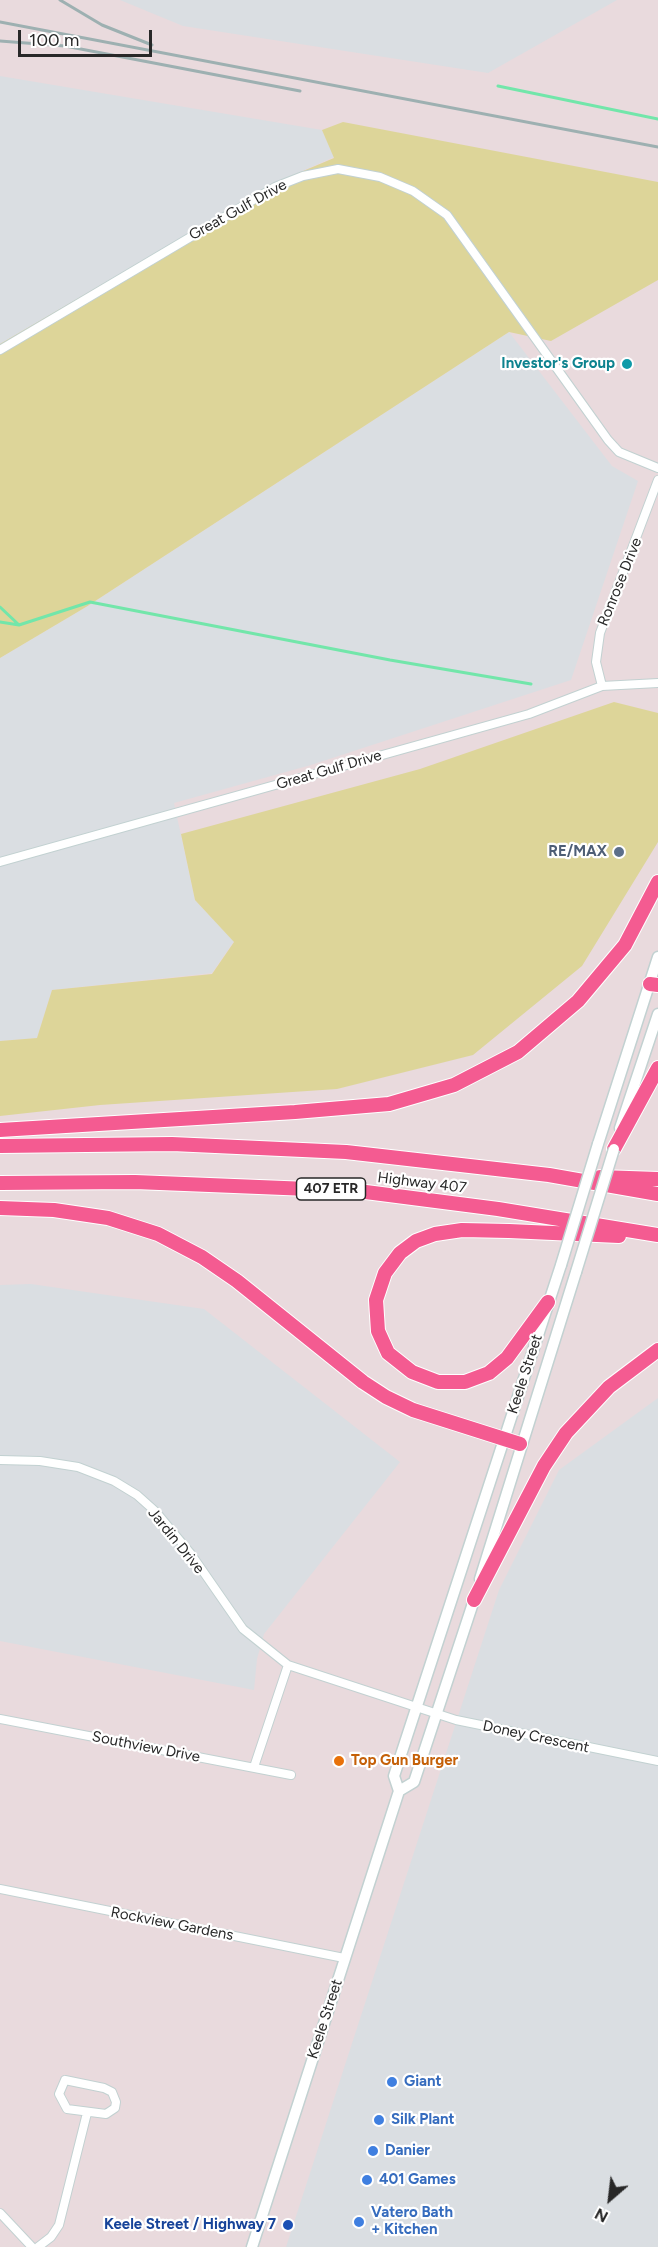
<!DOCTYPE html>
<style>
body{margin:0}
#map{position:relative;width:658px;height:2247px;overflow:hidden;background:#e9dadd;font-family:Figtree,sans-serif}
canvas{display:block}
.north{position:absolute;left:580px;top:2169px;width:60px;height:60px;-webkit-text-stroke:4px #fff;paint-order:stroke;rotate:208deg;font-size:16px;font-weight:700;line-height:24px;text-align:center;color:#282828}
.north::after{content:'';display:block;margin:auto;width:21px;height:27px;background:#282828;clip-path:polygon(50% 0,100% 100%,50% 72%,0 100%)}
.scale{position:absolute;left:18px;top:30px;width:134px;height:27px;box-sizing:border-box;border:3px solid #282828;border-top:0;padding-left:8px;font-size:18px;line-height:21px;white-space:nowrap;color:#282828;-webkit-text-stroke:4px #fff;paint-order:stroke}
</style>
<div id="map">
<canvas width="658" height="2247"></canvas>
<div class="north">N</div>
<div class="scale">100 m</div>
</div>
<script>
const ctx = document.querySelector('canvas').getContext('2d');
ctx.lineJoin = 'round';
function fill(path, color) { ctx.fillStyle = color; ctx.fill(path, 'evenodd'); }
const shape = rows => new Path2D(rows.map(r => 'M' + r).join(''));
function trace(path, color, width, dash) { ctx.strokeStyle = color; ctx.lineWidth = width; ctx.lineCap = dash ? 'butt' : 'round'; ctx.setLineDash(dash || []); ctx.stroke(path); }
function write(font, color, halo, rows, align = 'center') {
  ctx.font = font + ' Figtree,sans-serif'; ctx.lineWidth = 4.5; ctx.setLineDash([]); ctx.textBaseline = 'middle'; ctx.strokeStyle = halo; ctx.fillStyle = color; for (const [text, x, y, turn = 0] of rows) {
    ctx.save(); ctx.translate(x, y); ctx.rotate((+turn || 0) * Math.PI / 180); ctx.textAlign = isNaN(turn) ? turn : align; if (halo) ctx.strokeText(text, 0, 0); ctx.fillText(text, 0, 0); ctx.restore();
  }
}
const industrial = shape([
 [120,0,617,0,488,73,183,26],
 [0,76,322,130,334,157,277,182,0,344],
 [509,332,612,466,638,481,571,680,311,765,174,803,195,900,234,941,212,973,52,990,37,1038,0,1041,0,658,86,607],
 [31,1284,204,1309,400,1462,264,1634,257,1659,254,1690,0,1641,0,1285],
 [658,1398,658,2247,286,2247,499,1590,559,1470]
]);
const green = shape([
 [343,122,658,182,658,280,551,341,509,332,86,607,0,658,0,344,277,182,334,158,322,130],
 [614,702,658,713,658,842,582,966,473,1055,337,1089,100,1105,0,1116,0,1041,37,1038,52,990,212,974,234,942,195,900,181,834,420,769]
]);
const stream = shape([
 [498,86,658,119],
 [0,607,18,624],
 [0,622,19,625,90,602,390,660,531,684]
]);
const minor = shape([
 [0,350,275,187,303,176,338,169,380,177,413,191,447,215,608,440,619,452,658,468],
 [602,686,596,662,600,633,658,480],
 [0,862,529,714,602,686,658,683],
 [0,1460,40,1461,78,1467,114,1481,137,1495,156,1512,191,1554,243,1629,288,1665,456,1720,658,1761],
 [0,1719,291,1775],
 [254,1767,288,1665],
 [0,1889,344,1958],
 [65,2080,104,2088,112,2092,116,2102,115,2108,106,2114,67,2109,59,2094,65,2080],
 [0,2213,32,2247],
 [38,2247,51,2237,59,2225,87,2113]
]);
const secondary = shape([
 [620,1128,658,1014],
 [598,1144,658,957],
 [480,1579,576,1272],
 [399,1791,414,1782,476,1594],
 [252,2247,399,1791,394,1776,561,1265]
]);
const motorway = shape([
 [650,984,658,985],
 [0,1130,295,1112,389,1104,454,1085,518,1052,578,1001,625,945,658,882],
 [0,1146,172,1144,346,1152,549,1175,658,1194],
 [614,1149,658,1068],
 [600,1177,658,1179],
 [0,1183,135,1182,358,1191,498,1209,658,1235],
 [0,1208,54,1210,108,1218,158,1234,202,1257,237,1281,363,1382,386,1397,413,1410,520,1444],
 [548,1302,507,1358,489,1373,465,1382,438,1382,412,1372,388,1353,378,1331,376,1300,385,1273,400,1253,416,1241,435,1234,462,1230,509,1231,619,1236],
 [474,1600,544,1466,566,1433,609,1387,658,1350]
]);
const rail = shape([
 [60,0,102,25,152,45],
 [0,22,658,147],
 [0,41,65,46,300,91]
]);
const secondaryBridge = shape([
 [561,1265,598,1144],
 [576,1272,614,1149]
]);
const markers = [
 [627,364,6,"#0f9aa8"],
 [619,852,6,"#5c6f8a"],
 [339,1761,6,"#e8710a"],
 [392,2082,6,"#3f7fe0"],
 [379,2120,6,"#3f7fe0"],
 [373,2151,6,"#3f7fe0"],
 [367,2180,6,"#3f7fe0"],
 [359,2222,6,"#3f7fe0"],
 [288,2225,6,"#1a4fb4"]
];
const shields = [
 [331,1189,69]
];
const shieldNames = [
 ["407 ETR",331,1189]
];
const streetNames = [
 ["Great Gulf Drive",238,210,-29],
 ["Ronrose Drive",620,582,-68],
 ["Great Gulf Drive",329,770,-16],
 ["Highway 407",422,1183,7],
 ["Keele Street",525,1374,-72],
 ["Jardin Drive",176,1541,51],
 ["Doney Crescent",536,1737,12],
 ["Southview Drive",146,1747,11],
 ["Rockview Gardens",172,1924,11],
 ["Keele Street",325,2019,-72]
];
const cultureNames = [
 ["Investor's Group",615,364]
];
const serviceNames = [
 ["RE/MAX",607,852]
];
const foodNames = [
 ["Top Gun Burger",351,1761]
];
const shopNames = [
 ["Giant",404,2082],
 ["Silk Plant",391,2120],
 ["Danier",385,2151],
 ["401 Games",379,2180],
 ["Vatero Bath",371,2213],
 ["+ Kitchen",371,2230]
];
const transitNames = [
 ["Keele Street / Highway 7",276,2225]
];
fill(industrial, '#dadee2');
fill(green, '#ddd599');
trace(stream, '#72e6aa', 3);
trace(minor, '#c2d1d1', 10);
trace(secondary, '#c2d1d1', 13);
trace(motorway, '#fff', 16);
trace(minor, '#fff', 8);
trace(secondary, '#fff', 10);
trace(motorway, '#f45b91', 14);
trace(rail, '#9db0b1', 3);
trace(secondaryBridge, '#c2d1d1', 13, []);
trace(secondaryBridge, '#fff', 10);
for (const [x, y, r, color] of markers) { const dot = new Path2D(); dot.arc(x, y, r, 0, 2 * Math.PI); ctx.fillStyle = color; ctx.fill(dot); trace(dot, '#fff', 2); }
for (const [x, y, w] of shields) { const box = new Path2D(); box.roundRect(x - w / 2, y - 11, w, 22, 4.5); ctx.fillStyle = '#fff'; ctx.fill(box); trace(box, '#282828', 1.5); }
write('bold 14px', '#282828', null, shieldNames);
write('15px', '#282828', '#fff', streetNames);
write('bold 15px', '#0d838f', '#fff', cultureNames, 'right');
write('bold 15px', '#4e5e75', '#fff', serviceNames, 'right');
write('bold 15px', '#c56008', '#fff', foodNames, 'left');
write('bold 15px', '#366cbe', '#fff', shopNames, 'left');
write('bold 15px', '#164399', '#fff', transitNames, 'right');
</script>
